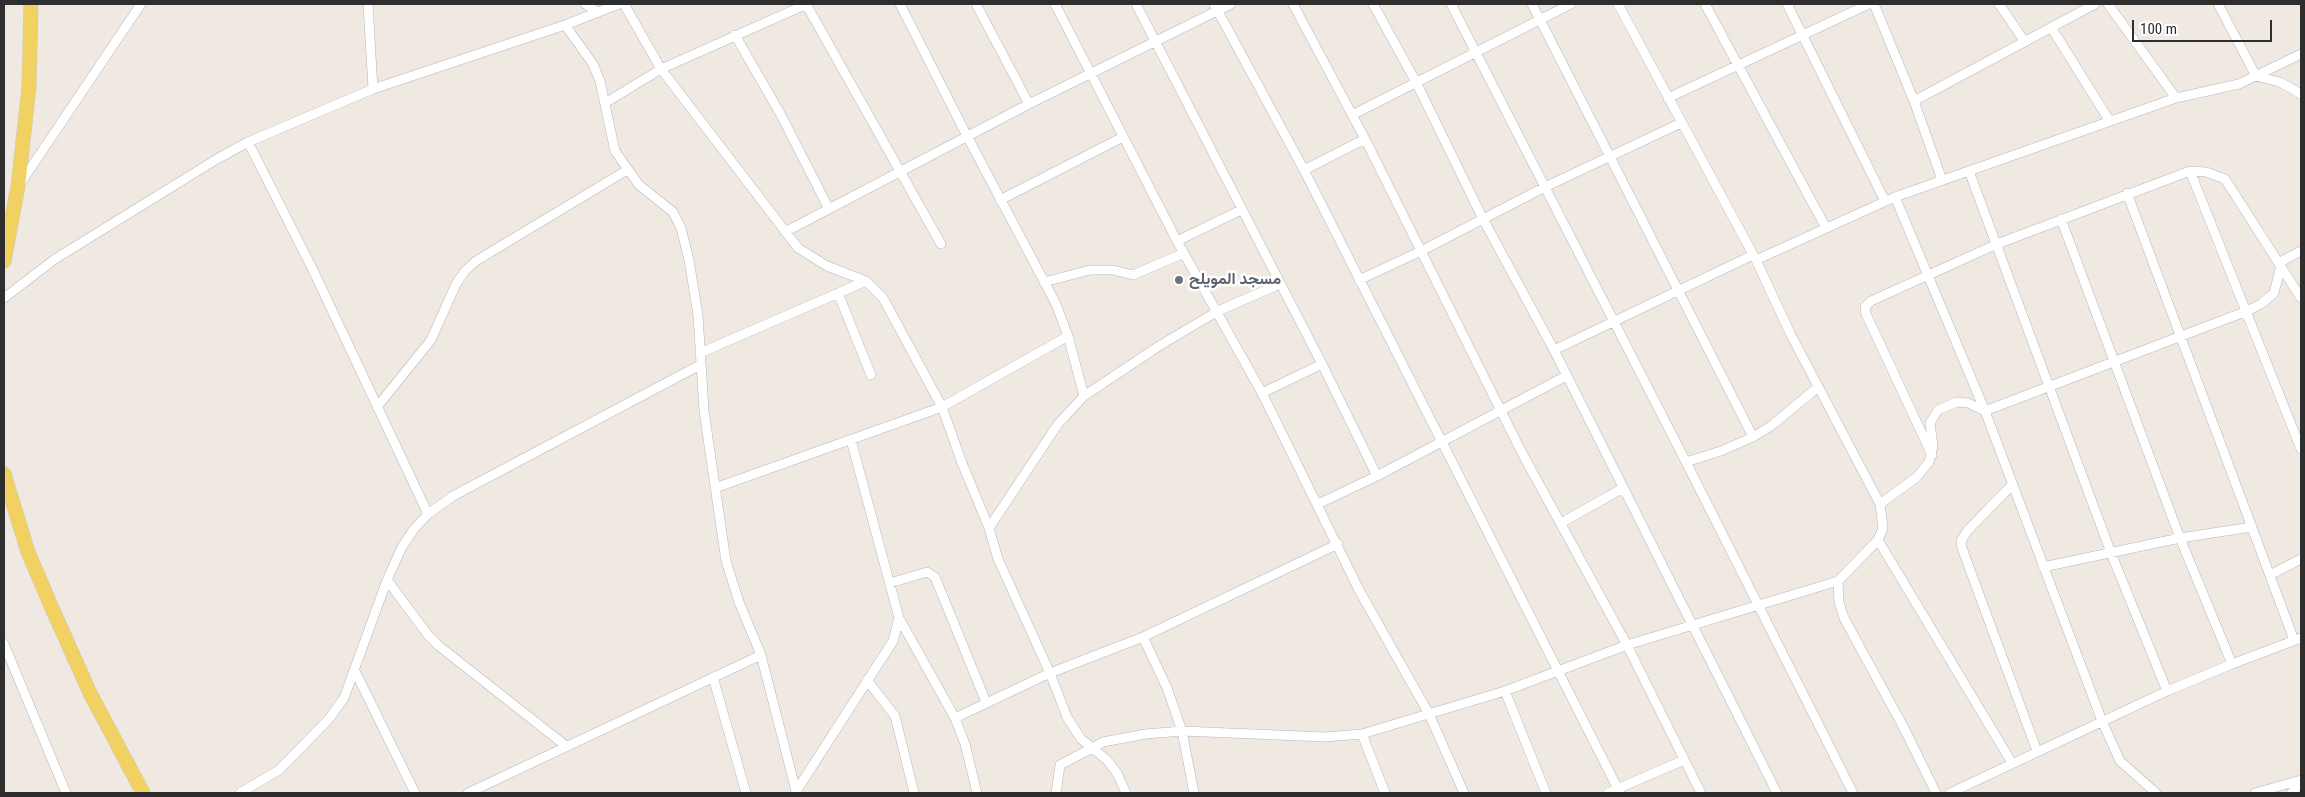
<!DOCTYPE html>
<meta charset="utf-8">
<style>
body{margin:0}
#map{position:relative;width:2305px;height:797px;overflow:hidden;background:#efe9e1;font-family:"Roboto Condensed",sans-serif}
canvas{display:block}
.frame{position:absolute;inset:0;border:5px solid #2e2e2e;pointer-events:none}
.scale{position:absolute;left:2132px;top:20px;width:140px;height:22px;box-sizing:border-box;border:2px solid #2e2e2e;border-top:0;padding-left:6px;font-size:15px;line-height:18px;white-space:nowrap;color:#2e2e2e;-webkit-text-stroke:4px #fff;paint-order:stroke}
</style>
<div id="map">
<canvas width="2305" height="797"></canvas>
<div class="frame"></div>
<div class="scale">100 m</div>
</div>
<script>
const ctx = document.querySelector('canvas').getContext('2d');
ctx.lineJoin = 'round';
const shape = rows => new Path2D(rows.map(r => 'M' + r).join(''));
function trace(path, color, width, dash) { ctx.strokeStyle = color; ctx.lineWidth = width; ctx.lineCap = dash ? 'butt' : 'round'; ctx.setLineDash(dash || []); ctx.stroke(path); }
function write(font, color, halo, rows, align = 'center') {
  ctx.font = font + ' "Roboto Condensed",Vazirmatn,sans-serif'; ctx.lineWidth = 5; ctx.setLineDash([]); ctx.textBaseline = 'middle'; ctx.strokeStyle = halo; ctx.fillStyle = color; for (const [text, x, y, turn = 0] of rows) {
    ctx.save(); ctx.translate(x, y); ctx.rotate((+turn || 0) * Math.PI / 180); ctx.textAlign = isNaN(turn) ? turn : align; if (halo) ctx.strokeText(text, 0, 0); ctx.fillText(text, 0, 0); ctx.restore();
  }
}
const street = shape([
 [368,4,373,89],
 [585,4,598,12],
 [624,4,661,69,798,248,827,266,866,281,883,298,942,407,962,463,989,528,998,559,1050,673,1067,717,1081,739,1107,760,1117,773,1126,793],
 [806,4,941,244],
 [900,4,967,136,1056,304,1068,336,1084,396],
 [976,4,1029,104],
 [1055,4,1177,241,1262,393,1359,590,1429,714,1464,793],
 [1136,4,1322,364,1377,476],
 [1214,4,1304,170,1620,793],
 [1293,4,1365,139,1522,453,1627,645,1701,793],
 [1373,4,1416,82,1483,219,1554,350,1777,793],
 [1451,4,1686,462,1853,793],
 [1532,4,1753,437],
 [1618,4,1756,260,1791,335,1880,504,1883,528,1878,540,1838,581,1839,602,1844,618,1905,730,1936,793],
 [1705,4,1826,228],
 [1787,4,1885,201],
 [1874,4,1914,101,1942,180],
 [1999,4,2025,42],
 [2108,4,2176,98],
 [2218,4,2256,76,2280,82,2301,94],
 [565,25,593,64,600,81,615,151,639,185,673,212,681,228,689,260,698,315,704,411,726,561,739,602,761,655,796,791],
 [2051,27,2109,120],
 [735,35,781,115,829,209],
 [1668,98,1869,4],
 [1914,101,2095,4],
 [605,103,661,69,807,4],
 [1352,115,1571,4],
 [248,142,313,270,428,514],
 [1304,170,1365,139],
 [1969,171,2111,553,2167,691],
 [2190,171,2301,449],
 [20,184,141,4],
 [2127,193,2294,640],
 [1895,197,1985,411,2102,721,2120,761,2156,793],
 [1000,200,1123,137],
 [2061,219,2180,538,2232,664],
 [785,232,1029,104,1231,4],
 [1177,241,1241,210],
 [1756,260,1895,197,2176,98,2239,84,2301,54],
 [1359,280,1421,251,1545,187,1681,123],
 [1044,282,1090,270,1113,270,1133,275,1184,253],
 [838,293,871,375],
 [4,298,55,259,217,159,248,142,373,89,565,25,619,4],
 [1554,350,1753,255],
 [700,353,866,281],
 [1262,393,1322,364],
 [377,407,431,340,456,284,465,271,476,261,627,170],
 [851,440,899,618,955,718,965,744,977,793],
 [1932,455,1866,314,1865,307,1871,301,1997,244,2190,171,2206,172,2225,179,2301,298],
 [1686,462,1721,451,1753,437,1771,426,1818,387],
 [2012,485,1968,530,1961,541,1962,548,2037,751],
 [715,488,942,407,1068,336],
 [1318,504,1377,476,1566,376],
 [1880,504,1917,477,1929,462,1933,446,1930,423,1938,410,1957,402,1968,403,1985,411,2247,311,2261,304,2274,293,2282,261,2301,251],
 [1561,523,1623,488],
 [989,528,1058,424,1084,396,1159,346,1218,311,1280,284],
 [1878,540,2012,763],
 [2043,567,2180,538,2252,527],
 [2270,575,2301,559],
 [387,580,428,635,439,646,566,746],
 [890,583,927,572,935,577,986,702],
 [1143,637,1167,688,1182,731,1194,793],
 [4,644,66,793],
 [355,671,415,793],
 [713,677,746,793],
 [867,680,895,716,914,793],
 [1505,691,1546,793],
 [955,718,1050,673,1143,637,1338,544],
 [1362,734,1385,793],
 [240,793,279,770,328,720,344,698,387,580,402,547,414,529,428,514,453,496,700,365],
 [468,793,761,655],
 [795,793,893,641,899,618],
 [1056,793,1060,765,1103,742,1146,734,1182,731,1325,737,1362,734,1505,691,1627,645,1838,581],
 [1608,793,1684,760],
 [1950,793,2167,691,2232,664,2301,638],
 [2255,793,2301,780],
 [2291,793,2301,784]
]);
const primary = shape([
 [4,261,18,186,29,87,31,4],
 [4,474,28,552,51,606,90,693,143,793]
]);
const markers = [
 [1179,280,5,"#6b7280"]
];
const worshipNames = [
 ["مسجد المويلح",1189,280]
];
trace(street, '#b4b7c1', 10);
trace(primary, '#c9c9c9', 15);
trace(street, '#fff', 9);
trace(primary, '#f2d163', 14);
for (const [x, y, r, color] of markers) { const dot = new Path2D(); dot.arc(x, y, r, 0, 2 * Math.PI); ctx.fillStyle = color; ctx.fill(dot); trace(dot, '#fff', 2); }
write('bold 16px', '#5b616d', '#fff', worshipNames, 'left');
</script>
